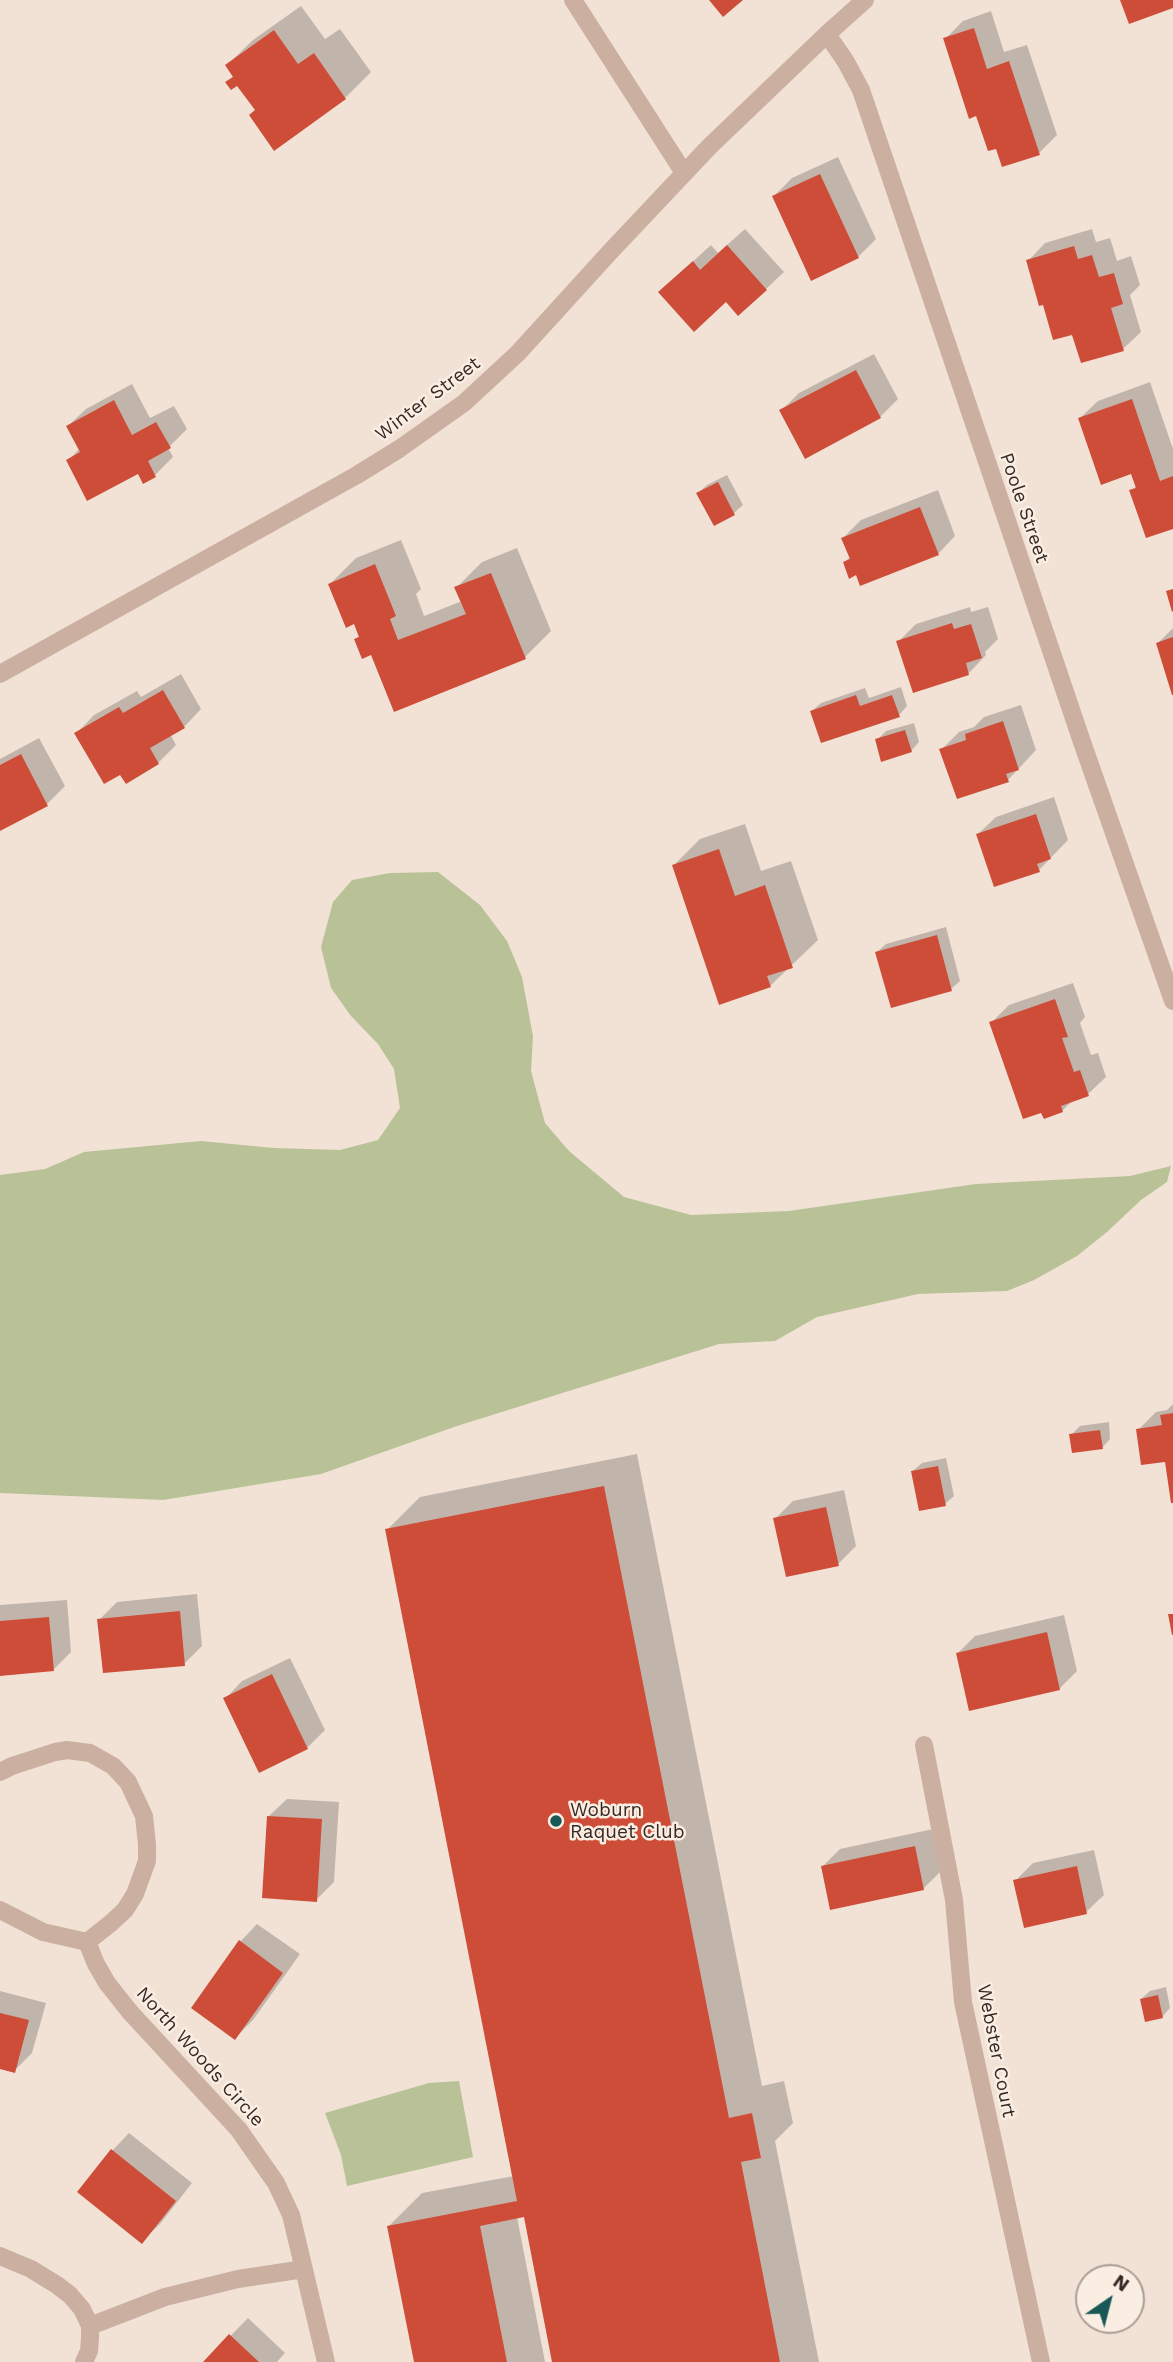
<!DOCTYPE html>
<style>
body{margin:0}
#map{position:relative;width:1173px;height:2362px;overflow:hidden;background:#f2e2d6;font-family:"Work Sans",sans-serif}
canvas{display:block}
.north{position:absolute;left:1075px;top:2264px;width:70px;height:70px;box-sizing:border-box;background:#faede2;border:2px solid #ab9e96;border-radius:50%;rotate:35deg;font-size:19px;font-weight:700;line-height:28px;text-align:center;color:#352825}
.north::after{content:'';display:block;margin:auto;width:24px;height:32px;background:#185856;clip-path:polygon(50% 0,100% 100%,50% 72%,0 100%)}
</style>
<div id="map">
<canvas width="1173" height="2362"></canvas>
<div class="north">N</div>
</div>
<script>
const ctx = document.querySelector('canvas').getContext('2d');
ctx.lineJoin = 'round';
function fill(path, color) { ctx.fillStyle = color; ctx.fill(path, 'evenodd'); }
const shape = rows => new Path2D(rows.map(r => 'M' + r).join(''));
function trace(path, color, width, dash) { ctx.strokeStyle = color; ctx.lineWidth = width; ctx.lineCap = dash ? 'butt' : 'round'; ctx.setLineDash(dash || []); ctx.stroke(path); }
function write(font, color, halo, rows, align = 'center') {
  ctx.font = font + ' "Work Sans",sans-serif'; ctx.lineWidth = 5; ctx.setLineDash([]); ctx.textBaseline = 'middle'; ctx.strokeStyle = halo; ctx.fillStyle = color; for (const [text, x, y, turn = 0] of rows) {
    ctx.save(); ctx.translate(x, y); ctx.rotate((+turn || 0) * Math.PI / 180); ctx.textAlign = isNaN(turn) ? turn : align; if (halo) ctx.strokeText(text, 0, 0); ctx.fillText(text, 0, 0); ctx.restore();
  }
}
const green = shape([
 [438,872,480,905,507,941,522,977,533,1036,531,1071,545,1123,569,1151,624,1197,691,1215,789,1211,976,1184,1130,1176,1171,1166,1167,1182,1141,1200,1107,1232,1077,1256,1034,1280,1007,1291,918,1294,817,1317,775,1341,719,1344,457,1426,321,1474,163,1500,0,1493,0,1175,45,1169,84,1152,201,1141,274,1148,340,1150,378,1140,400,1108,394,1069,378,1044,351,1016,331,988,321,947,333,902,352,880,390,873],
 [459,2081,473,2157,347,2186,341,2155,325,2113,429,2083]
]);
const shadow = shape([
 [301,6,325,39,340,29,371,72,345,98,275,148,257,110,238,83,227,82,234,76,227,65,253,40],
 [991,11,1004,52,1027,45,1057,135,1039,153,997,146,945,39,963,21],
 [838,157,876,239,858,257,774,196,792,178],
 [745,229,784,272,766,289,726,300,678,275,711,245,718,253],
 [1092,229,1096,242,1110,238,1117,261,1131,256,1140,285,1130,295,1141,332,1123,349,1073,332,1044,303,1028,261,1045,243],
 [874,354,898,399,880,417,781,411,799,393],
 [1150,382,1173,449,1173,527,1131,491,1137,485,1132,472,1080,418,1098,401],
 [132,384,150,418,174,406,187,429,168,448,173,457,155,475,144,482,139,471,68,461,80,448,68,426,86,409],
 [727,475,743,505,734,513,698,493,707,485],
 [938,490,955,536,938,554,857,573,845,562,850,557,843,538,861,520],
 [401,540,421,589,416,594,424,616,462,601,456,588,482,562,517,548,551,631,525,657,395,710,372,653,356,639,360,635,355,622,330,584,356,558],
 [970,607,971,612,988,607,998,639,985,652,986,655,969,673,914,690,898,642,916,624],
 [1173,628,1173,691,1158,643],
 [181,674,201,709,184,727,170,734,176,745,158,763,126,781,121,772,77,733,94,715,137,691,141,697],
 [901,687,907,706,899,715,812,711,821,703,865,688,869,698],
 [1021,705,1036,750,1008,780,941,750,959,732,974,727,984,717],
 [914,723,919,742,911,751,877,740,886,731],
 [39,738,65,786,47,804,0,829,0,759],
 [1054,797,1068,840,1039,870,978,834,996,817],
 [745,824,761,871,791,861,818,940,770,986,674,865,700,839],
 [946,927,960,981,951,989,877,952,886,944],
 [1073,983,1085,1017,1080,1023,1091,1055,1098,1053,1106,1077,1088,1094,1073,1100,1062,1111,991,1023,1009,1005],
 [1173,1404,1173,1497,1167,1460,1138,1430,1156,1412,1167,1410],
 [1109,1422,1110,1439,1102,1448,1071,1435,1080,1426],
 [637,1454,762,2086,784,2081,793,2123,775,2141,819,2362,554,2362,525,2215,517,2217,545,2362,416,2362,389,2226,422,2193,514,2176,387,1530,420,1497],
 [946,1458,954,1496,945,1504,913,1471,922,1463],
 [844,1490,856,1546,838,1564,775,1519,793,1501],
 [197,1594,202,1646,184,1664,99,1620,117,1602],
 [67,1600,71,1652,53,1670,0,1674,0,1605],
 [1064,1615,1077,1671,1059,1689,957,1654,975,1636],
 [290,1658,325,1730,307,1748,225,1699,242,1681],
 [287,1799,339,1802,334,1882,316,1900,269,1816],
 [933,1829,941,1871,923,1889,823,1866,840,1849],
 [1094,1850,1104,1895,1086,1912,1015,1881,1033,1863],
 [257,1924,300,1954,253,2020,235,2038,240,1942],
 [1166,1987,1170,2008,1162,2017,1141,1999,1150,1991],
 [0,1991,46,2003,32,2053,14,2071,0,2067],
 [129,2133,192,2183,160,2224,142,2241,112,2151],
 [248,2318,285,2353,277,2362,205,2362]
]);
const building = shape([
 [709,0,743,0,723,17],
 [1120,0,1173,0,1173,8,1129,24],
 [974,28,987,69,1009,61,1040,155,1002,167,996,149,988,151,976,116,969,119,943,38],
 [274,30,298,64,314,53,346,99,274,151,249,115,255,110,237,86,231,90,225,82,233,77,225,65],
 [820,174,859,258,811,281,772,196],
 [727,245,767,290,738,316,726,302,694,332,658,292,693,261,700,270],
 [1074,246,1078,259,1092,255,1099,277,1114,273,1123,304,1111,308,1124,351,1081,363,1072,335,1053,340,1043,305,1039,306,1026,260],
 [856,370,881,418,805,459,779,410],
 [1132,399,1160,481,1173,476,1173,529,1146,538,1129,490,1136,488,1131,474,1101,485,1078,418],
 [114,400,132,435,156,422,171,448,148,461,156,477,143,484,138,474,87,501,66,460,80,452,66,426],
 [718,482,735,515,714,526,696,493],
 [920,507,939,555,860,586,856,575,849,579,843,562,850,559,841,538],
 [375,564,396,616,390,619,398,640,466,614,454,587,491,573,526,659,394,712,371,655,362,659,354,639,359,637,354,624,346,628,328,584],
 [1173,589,1173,611,1172,612,1166,591],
 [952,623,954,629,971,624,982,658,966,663,969,675,913,693,896,641],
 [1173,637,1173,695,1172,695,1156,643],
 [163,690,185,728,150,748,159,764,126,784,120,775,104,784,74,733,119,707,123,713],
 [856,695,860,706,892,695,900,717,821,743,810,711],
 [1003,721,1019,770,1006,774,1009,782,957,799,939,749,966,740,965,734],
 [905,730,912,752,881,762,875,739],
 [21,754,48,806,0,831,0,765],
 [1036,814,1051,859,1037,864,1040,872,994,887,976,834],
 [719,849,735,896,765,885,793,968,767,976,771,987,719,1005,672,865],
 [937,935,952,991,891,1008,875,952],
 [1055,999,1068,1037,1062,1038,1074,1072,1080,1070,1089,1096,1061,1106,1063,1112,1044,1119,1041,1113,1023,1119,989,1022],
 [1173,1413,1173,1503,1171,1503,1165,1462,1141,1465,1136,1429,1162,1425,1160,1415],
 [1100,1430,1103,1449,1072,1453,1069,1434],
 [938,1466,946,1506,919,1511,911,1471],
 [604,1486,729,2118,752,2113,761,2158,741,2162,780,2362,552,2362,524,2217,480,2226,507,2362,414,2362,387,2226,517,2201,385,1529],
 [826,1507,839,1566,786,1577,773,1518],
 [180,1611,185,1666,103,1673,97,1619],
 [1168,1614,1173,1614,1173,1635,1172,1635],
 [49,1617,54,1671,0,1676,0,1621],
 [1047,1632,1060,1690,969,1711,956,1653],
 [272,1674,308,1749,259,1773,223,1698],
 [267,1816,322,1819,317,1902,262,1898],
 [915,1846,924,1890,830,1910,821,1866],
 [1077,1866,1087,1914,1024,1928,1013,1880],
 [239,1940,283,1973,235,2040,191,2008],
 [1158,1995,1163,2018,1145,2022,1140,1999],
 [0,2013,29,2020,15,2073,0,2069],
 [111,2149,176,2201,142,2244,77,2192],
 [229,2334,259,2362,203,2362]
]);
const minor = shape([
 [573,0,684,173],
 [827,34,846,62,861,90,1082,742,1173,1001],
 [924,1745,954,1900,963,2002,1041,2362],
 [0,1772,12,1766,55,1752,67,1750,90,1753,113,1766,128,1782,144,1816,147,1845,147,1861,135,1894,125,1910,111,1923,87,1942,43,1932,0,1910],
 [87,1942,96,1964,107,1983,130,2012,239,2130,276,2183,291,2215,326,2362],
 [0,2256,31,2269,57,2285,70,2295,82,2309,90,2326,90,2338,89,2351,84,2362],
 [90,2326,165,2297,238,2279,304,2269]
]);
const tertiary = shape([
 [0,674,357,475,399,449,464,403,518,353,609,253,709,147,827,34,865,0]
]);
const markers = [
 [556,1821,7,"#185856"]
];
const streetNames = [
 ["Winter Street",428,399,-37],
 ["Poole Street",1024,508,71],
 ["Webster Court",996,2051,79],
 ["North Woods Circle",200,2057,48]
];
const poiNames = [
 ["Woburn",570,1810],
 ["Raquet Club",570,1832]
];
fill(green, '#b8c296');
fill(shadow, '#0003');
fill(building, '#ce4d38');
trace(minor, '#cbb0a2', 18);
trace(tertiary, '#cbb0a2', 18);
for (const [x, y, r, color] of markers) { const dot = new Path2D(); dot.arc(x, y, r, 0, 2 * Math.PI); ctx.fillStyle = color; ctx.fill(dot); trace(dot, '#faede2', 2.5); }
write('19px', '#352825', '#faede2', streetNames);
write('19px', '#352825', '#faede2', poiNames, 'left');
</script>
